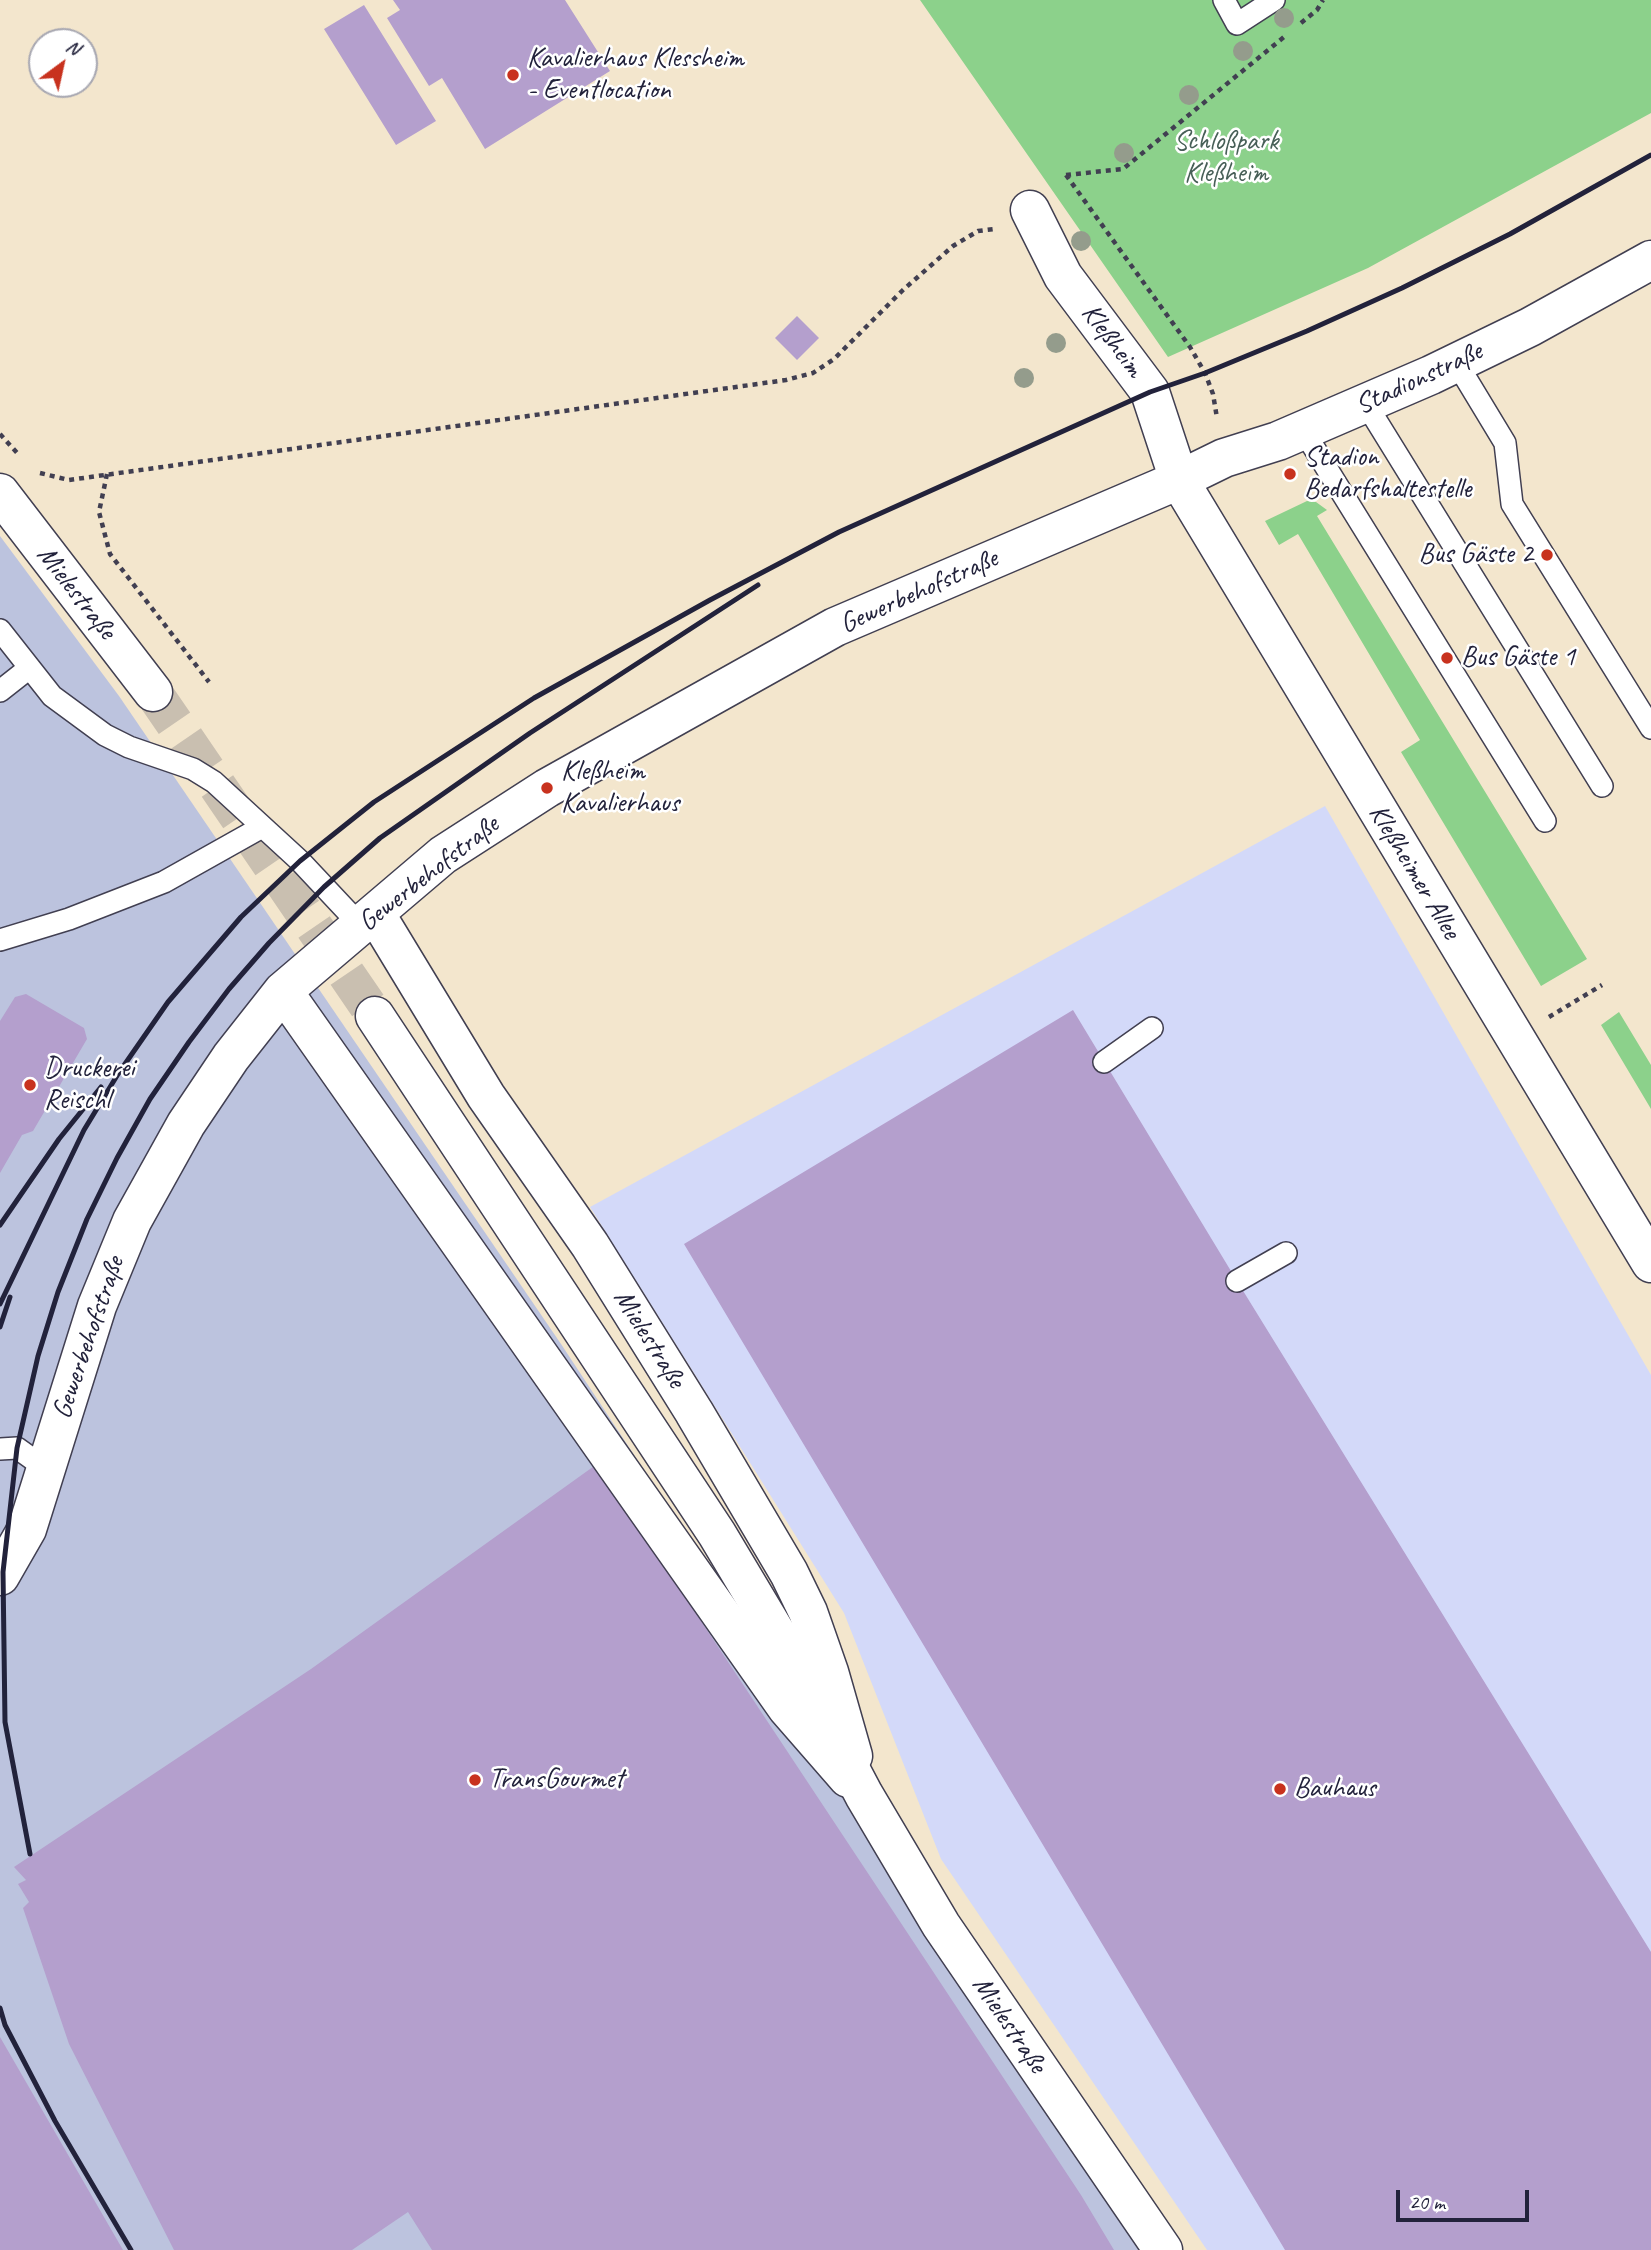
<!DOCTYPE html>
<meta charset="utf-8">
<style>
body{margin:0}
#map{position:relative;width:1651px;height:2250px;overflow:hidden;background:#f3e6cd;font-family:Caveat,sans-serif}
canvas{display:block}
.north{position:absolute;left:28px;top:28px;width:70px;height:70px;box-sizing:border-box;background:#fff;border:2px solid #a7a7b1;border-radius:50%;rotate:33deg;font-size:19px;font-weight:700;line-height:28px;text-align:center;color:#22223b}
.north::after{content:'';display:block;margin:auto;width:24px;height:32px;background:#c8321e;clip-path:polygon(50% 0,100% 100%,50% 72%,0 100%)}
.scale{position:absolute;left:1396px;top:2190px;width:133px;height:32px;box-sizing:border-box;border:4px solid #22223b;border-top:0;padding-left:9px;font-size:21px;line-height:24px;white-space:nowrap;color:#22223b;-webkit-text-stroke:5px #fff;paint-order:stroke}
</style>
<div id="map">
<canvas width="1651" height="2250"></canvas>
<div class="north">N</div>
<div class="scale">20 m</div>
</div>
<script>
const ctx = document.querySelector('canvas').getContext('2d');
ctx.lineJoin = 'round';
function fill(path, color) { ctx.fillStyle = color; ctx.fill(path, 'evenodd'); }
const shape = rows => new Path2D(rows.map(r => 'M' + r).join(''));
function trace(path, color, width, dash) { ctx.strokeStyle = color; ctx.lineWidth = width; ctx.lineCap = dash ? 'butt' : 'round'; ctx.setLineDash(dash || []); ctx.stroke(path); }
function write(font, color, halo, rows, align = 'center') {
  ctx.font = font + ' Caveat,sans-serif'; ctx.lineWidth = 5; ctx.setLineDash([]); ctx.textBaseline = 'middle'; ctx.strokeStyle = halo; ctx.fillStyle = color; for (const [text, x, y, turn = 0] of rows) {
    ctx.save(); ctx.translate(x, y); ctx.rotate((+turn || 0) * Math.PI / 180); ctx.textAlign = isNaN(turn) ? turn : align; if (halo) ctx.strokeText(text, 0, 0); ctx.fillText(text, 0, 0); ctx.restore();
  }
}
const built = shape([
 [1325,806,1651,1375,1651,2250,1207,2250,941,1859,844,1613,590,1207]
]);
const industrial = shape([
 [0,536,119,696,561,1344,1157,2250,0,2250]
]);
const green = shape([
 [920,0,1651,0,1651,113,1368,268,1168,357],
 [1307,501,1316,502,1327,510,1317,516,1587,959,1541,986,1401,752,1420,740,1298,534,1279,545,1265,521],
 [1619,1012,1651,1065,1651,1109,1601,1025]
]);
const building = shape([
 [393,0,565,0,610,71,485,149,442,78,429,86,387,18,400,10],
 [364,5,436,121,396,145,324,29],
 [797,316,819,338,797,360,775,338],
 [26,994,84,1028,87,1039,33,1131,22,1135,0,1173,0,1021,15,997],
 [1073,1010,1237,1281,1651,1952,1651,2250,1285,2250,684,1244],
 [597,1464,1081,2195,1114,2250,432,2250,408,2212,352,2250,174,2250,69,2044,23,1908,29,1902,18,1884,26,1880,14,1867,311,1669],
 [0,2037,123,2250,0,2250]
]);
const secondaryTunnel = shape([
 [153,692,375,1016]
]);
const path = shape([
 [1301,23,1317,10,1323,0],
 [1066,175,1190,347,1205,373,1213,394,1217,418],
 [1066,175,1123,169,1284,37],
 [0,434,18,454],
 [40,473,69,480,786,380,813,373,834,359,903,290,953,246,978,231,994,229],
 [107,474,99,512,110,554,209,682],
 [1549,1017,1602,985]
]);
const lane = shape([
 [1224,0,1237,24,1274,0],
 [1456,362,1505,443,1512,504,1651,728],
 [1366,404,1602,786],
 [1303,430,1545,821],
 [0,630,52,696,105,735,129,747,193,769,214,782,300,861,361,926],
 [0,691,28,669],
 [0,940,69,919,164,882,262,827],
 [1104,1062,1152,1028],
 [1237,1281,1286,1253],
 [0,1449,17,1448,45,1468]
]);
const street = shape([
 [1030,210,1063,276,1150,392,1179,480,1651,1263],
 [375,913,486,1096,590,1245,694,1412,789,1573,808,1612,829,1672,853,1756],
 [283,991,787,1708,848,1778],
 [0,1576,27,1529,97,1306,132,1221,186,1124,231,1057,283,991,443,855,547,788,835,627,1179,480,1224,458,1278,441,1431,375,1530,327,1651,260]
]);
const secondary = shape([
 [0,493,153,692],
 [375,1016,717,1534,797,1668,864,1795,941,1925,1163,2250]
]);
const rail = shape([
 [0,1225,59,1139,101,1087],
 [0,1304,84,1130,118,1074,168,1002,241,917,300,861,374,802,534,698,710,600,839,532,1150,392,1205,373,1307,331,1402,288,1510,234,1651,155],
 [0,1327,10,1297],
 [30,1854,5,1722,3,1572,17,1448,38,1356,58,1292,87,1219,117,1158,150,1099,189,1042,229,989,269,943,324,887,380,838,530,733,758,585],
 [0,2008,5,2025,55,2121,131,2250]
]);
const trees = [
 [1284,18],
 [1243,51],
 [1189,95],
 [1124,153],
 [1081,241],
 [1056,343],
 [1024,378]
];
const markers = [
 [513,75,7,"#c8321e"],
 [1290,474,7,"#c8321e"],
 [1547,555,7,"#c8321e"],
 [1447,658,7,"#c8321e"],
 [547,788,7,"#c8321e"],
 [30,1085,7,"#c8321e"],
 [475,1780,7,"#c8321e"],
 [1280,1789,7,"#c8321e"]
];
const poiNames = [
 ["Kavalierhaus Klessheim",527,59],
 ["- Eventlocation",527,91],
 ["Stadion",1304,458],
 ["Bedarfshaltestelle",1304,490],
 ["Bus Gäste 2",1533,555,"right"],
 ["Bus Gäste 1",1461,658],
 ["Kleßheim",561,772],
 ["Kavalierhaus",561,804],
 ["Druckerei",44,1069],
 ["Reischl",44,1101],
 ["TransGourmet",489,1780],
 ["Bauhaus",1294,1789]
];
const parkNames = [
 ["Schloßpark",1226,142],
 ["Kleßheim",1226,174]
];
const streetNames = [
 ["Kleßheim",1112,341,53],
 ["Stadionstraße",1419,379,-25],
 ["Gewerbehofstraße",919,592,-24],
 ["Mielestraße",76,593,52],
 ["Kleßheimer Allee",1414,872,59],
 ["Gewerbehofstraße",429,874,-38],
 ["Gewerbehofstraße",89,1338,-71],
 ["Mielestraße",649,1339,58],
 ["Mielestraße",1009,2025,56]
];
fill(built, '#d3d9f9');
fill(industrial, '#bcc3de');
fill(green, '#8cd18b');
fill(building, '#b49fcd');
trace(secondaryTunnel, '#c9bfb0', 38, [38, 19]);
trace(lane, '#413f51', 24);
trace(street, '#413f51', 41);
trace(secondary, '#413f51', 41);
trace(path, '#413f51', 4.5, [5, 5]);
trace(lane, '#fff', 21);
trace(street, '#fff', 38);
trace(secondary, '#fff', 38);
trace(rail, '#22223b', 5);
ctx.fillStyle = '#949c8c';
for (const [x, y] of trees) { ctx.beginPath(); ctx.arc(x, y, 10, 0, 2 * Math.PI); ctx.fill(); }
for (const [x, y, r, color] of markers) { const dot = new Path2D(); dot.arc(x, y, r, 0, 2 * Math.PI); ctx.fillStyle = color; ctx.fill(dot); trace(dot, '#fff', 2.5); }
write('28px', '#22223b', '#fff', poiNames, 'left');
write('28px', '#475f57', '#fff', parkNames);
write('28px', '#22223b', '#fff', streetNames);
</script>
